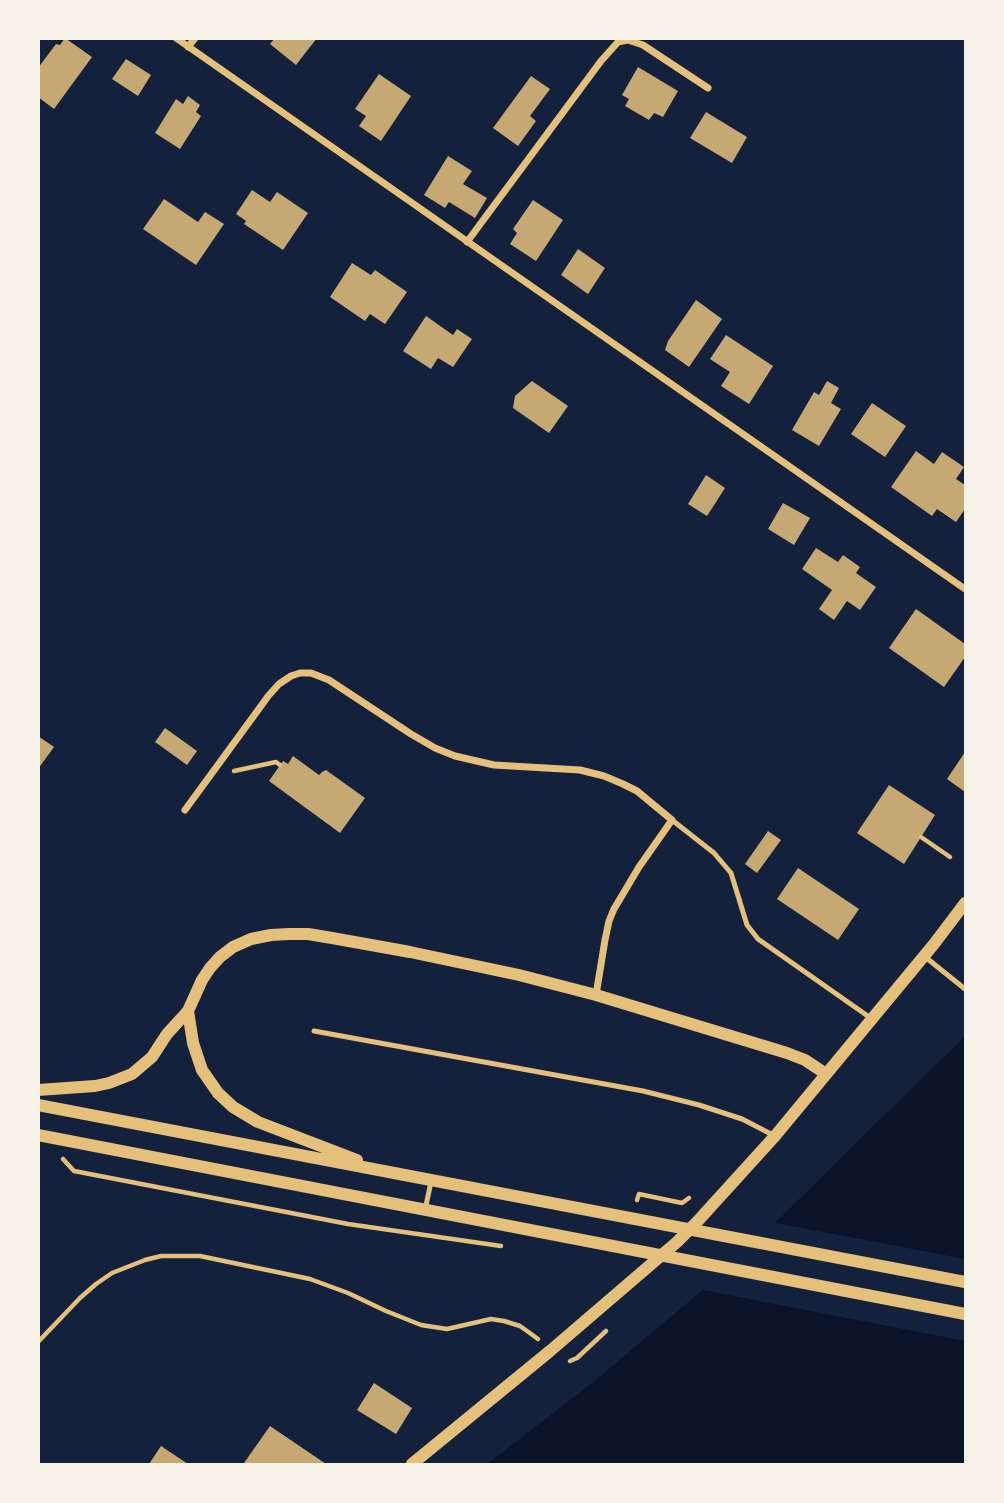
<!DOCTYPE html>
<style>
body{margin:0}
#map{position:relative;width:1004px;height:1503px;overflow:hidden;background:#14213d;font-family:"Asap Condensed",sans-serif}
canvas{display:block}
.frame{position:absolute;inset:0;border:40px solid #f6f1e7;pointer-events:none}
</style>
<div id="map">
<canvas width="1004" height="1503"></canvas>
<div class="frame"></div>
</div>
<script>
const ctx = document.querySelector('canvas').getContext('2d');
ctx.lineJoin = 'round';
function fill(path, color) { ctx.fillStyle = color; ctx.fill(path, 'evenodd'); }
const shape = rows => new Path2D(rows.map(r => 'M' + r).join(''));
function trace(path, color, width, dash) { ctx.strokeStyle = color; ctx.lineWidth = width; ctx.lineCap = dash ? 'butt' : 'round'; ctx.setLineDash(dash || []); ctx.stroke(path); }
const water = shape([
 [965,1036,965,1464,487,1464,592,1383,730,1267]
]);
const pier = shape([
 [771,1222,965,1259,965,1341,698,1289,728,1265]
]);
const building = shape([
 [65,38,92,57,54,109,38,97,38,68,56,44,60,45],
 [275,38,317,38,296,65,270,44],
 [126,59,151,75,138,96,112,79],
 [638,67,678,91,663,117,654,113,649,120,625,106,629,99,622,95],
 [379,74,411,96,381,141,359,126,366,116,355,109],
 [531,76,550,89,530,116,536,121,518,146,493,128],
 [188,96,200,105,196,112,201,116,180,149,155,133,176,99,183,104],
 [706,112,747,137,732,163,690,138],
 [448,156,472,171,463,184,487,198,475,218,449,202,445,208,424,195],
 [252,190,270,202,277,192,308,213,283,250,244,224,246,221,236,214],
 [164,199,198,222,205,212,224,224,196,265,143,229],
 [533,200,563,220,536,261,510,244,517,233,513,229],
 [578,249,605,268,588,294,561,275],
 [352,263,371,275,375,270,407,292,385,324,370,314,365,321,330,297],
 [696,300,722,319,689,367,665,350,668,341],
 [426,316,453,335,457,329,472,339,453,367,438,358,431,369,403,351],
 [726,335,773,366,749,404,721,386,730,372,710,359],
 [532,381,568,406,549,433,513,408,515,396],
 [827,381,839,388,831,403,841,409,819,446,792,430,814,392,819,395],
 [872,403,906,426,885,457,851,434],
 [916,451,934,464,942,452,964,467,956,479,965,485,965,509,956,522,937,509,932,516,891,487],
 [706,475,725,488,707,516,688,504],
 [783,503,810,518,794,545,768,529],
 [816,548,838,562,843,555,860,567,856,573,876,587,860,610,847,601,834,620,819,609,832,590,802,569],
 [916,609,965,644,965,657,944,687,889,648],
 [165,728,197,751,187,765,155,742],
 [38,736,54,747,38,769],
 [965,752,965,792,947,779],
 [293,756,319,775,322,772,326,770,365,798,340,833,269,781,283,761,288,764],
 [889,785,935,815,904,864,857,833],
 [768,831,781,840,757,873,745,864],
 [798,868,859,909,838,940,777,899],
 [374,1383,412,1408,396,1434,357,1410],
 [270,1426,326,1464,246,1464,244,1463],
 [161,1446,188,1464,149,1464]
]);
const path = shape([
 [234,771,276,762,280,765],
 [921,837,950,857],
 [63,1159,74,1171,131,1182,348,1224,501,1246],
 [637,1200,639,1194,682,1203,689,1198],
 [38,1342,80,1298,96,1284,112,1273,145,1260,161,1256,200,1256,310,1279,348,1293,386,1311,421,1325,447,1329,491,1319,504,1321,520,1326,538,1339],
 [570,1361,577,1358,606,1331]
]);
const service = shape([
 [672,820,714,853,731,873,747,925,758,939,872,1019],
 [924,956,965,989],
 [314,1031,643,1091,699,1105,742,1119,773,1135],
 [425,1210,431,1182]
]);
const minor = shape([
 [176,38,965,589],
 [188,47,195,38],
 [467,242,601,61,618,42,628,40,643,45,708,88],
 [185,810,269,695,279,684,291,676,300,673,311,673,329,680,411,734,435,748,455,756,494,765,580,770,604,776,623,784,637,791,672,820,639,867,614,909,609,921,605,940,596,995]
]);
const tertiary = shape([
 [188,1011,193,1043,202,1070,218,1093,233,1107,258,1122,357,1160],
 [38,1090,95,1086,109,1083,132,1074,152,1057,167,1034,188,1011,202,980,210,968,220,957,233,947,251,939,271,935,289,934,308,934,332,938,410,952,519,975,596,995,787,1053,805,1060,826,1074],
 [38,1105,965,1282],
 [38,1135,965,1314],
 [412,1464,550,1351,677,1242,696,1223,775,1136,934,944,965,903]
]);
fill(water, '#0b132b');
fill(pier, '#14213d');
fill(building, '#c6a872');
trace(path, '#e5c07b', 4.5);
trace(service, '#e5c07b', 5);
trace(minor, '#e5c07b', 7);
trace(tertiary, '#e5c07b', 12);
</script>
